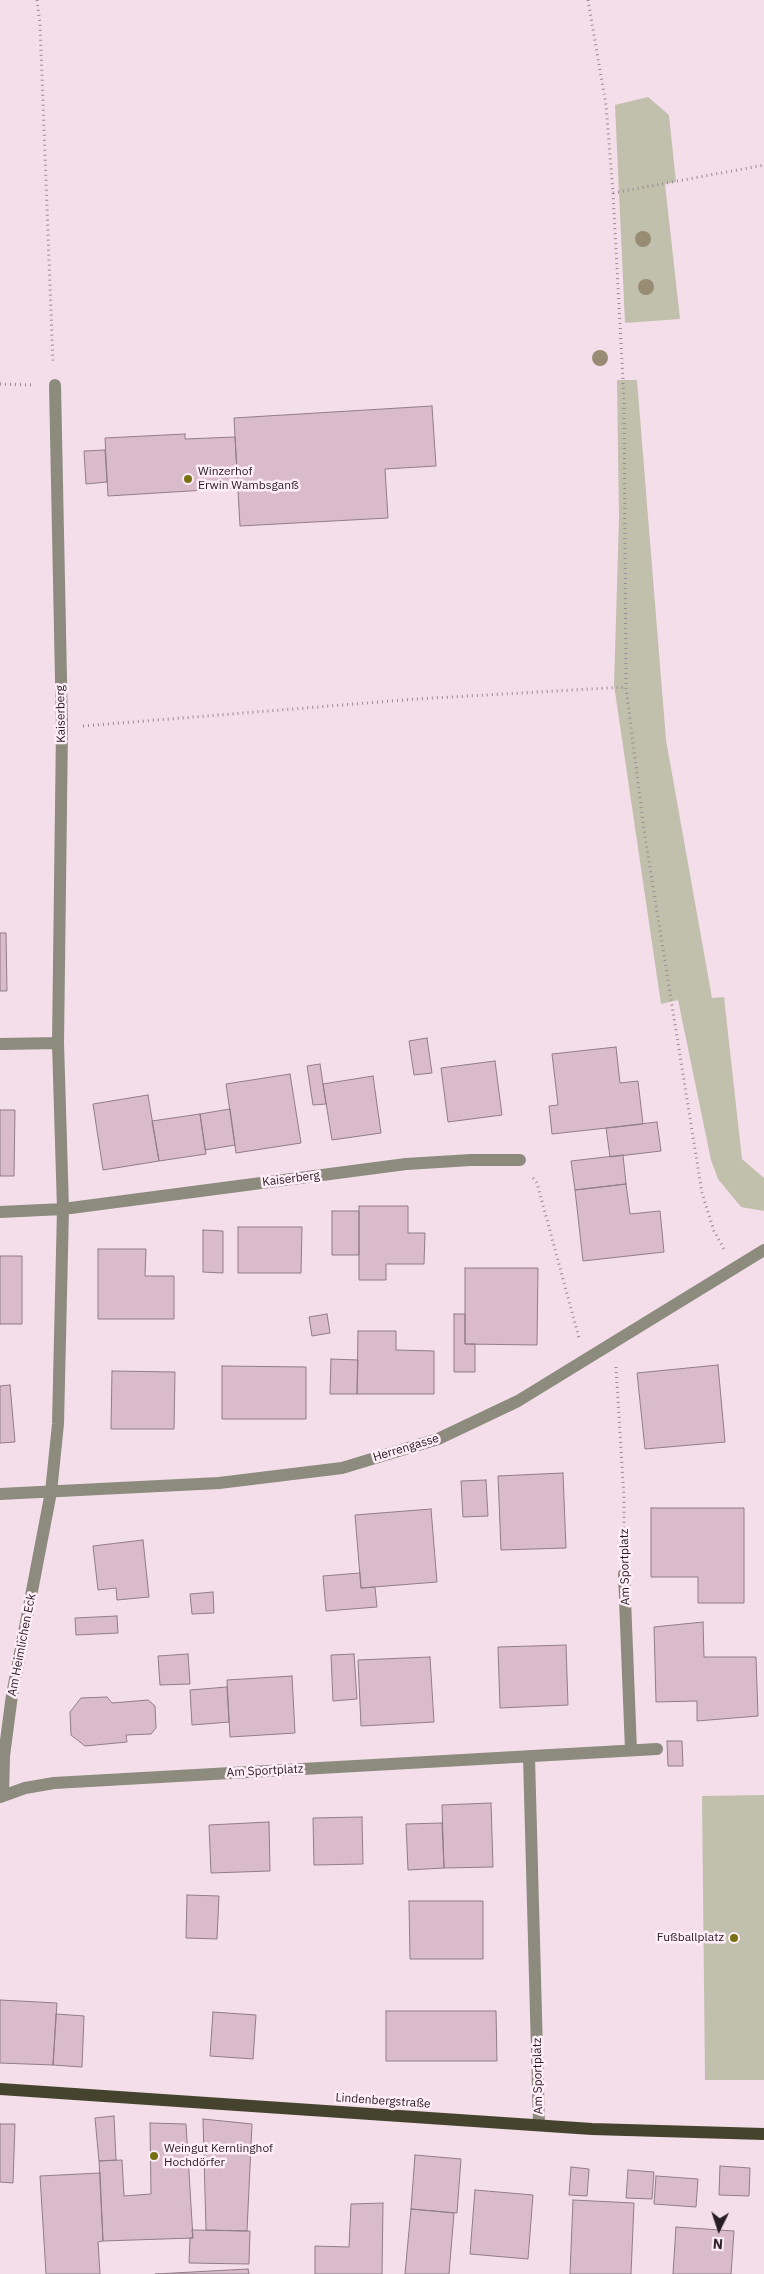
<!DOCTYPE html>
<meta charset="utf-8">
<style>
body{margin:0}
#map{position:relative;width:764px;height:2274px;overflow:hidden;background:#f4deea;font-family:"IBM Plex Sans",sans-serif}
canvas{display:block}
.north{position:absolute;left:694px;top:2204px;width:50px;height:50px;-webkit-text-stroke:4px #ffedf7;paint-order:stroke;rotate:184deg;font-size:14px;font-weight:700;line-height:20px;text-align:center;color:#261e22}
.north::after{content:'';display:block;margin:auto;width:18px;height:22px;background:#261e22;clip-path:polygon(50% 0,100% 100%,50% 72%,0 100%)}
</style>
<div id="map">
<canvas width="764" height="2274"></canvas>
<div class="north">N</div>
</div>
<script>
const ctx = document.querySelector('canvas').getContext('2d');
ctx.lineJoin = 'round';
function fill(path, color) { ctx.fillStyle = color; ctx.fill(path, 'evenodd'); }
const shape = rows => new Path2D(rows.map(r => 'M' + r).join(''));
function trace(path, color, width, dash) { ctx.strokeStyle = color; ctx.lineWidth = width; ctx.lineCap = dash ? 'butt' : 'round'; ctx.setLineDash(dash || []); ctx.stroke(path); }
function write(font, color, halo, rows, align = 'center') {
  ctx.font = font + ' "IBM Plex Sans",sans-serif'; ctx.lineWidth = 5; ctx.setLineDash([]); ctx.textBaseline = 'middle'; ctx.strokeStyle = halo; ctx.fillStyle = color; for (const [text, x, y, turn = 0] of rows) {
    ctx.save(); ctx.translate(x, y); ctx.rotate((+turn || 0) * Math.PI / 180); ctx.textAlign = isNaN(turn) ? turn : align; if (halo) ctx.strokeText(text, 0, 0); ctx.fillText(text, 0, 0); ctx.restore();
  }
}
const green = shape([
 [648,97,669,115,676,182,665,184,680,319,625,323,615,105],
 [617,380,637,380,666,740,712,998,724,997,742,1159,764,1178,764,1211,741,1207,718,1179,711,1160,678,1000,661,1004,614,685,619,518],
 [764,1795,764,2080,705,2080,702,1796]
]);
const building = shape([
 [432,406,436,466,385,469,388,518,240,526,234,418,432,406],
 [185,434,185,439,235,437,238,488,108,496,105,438,185,434],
 [105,450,107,482,86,484,84,451,105,450],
 [0,933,6,933,7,991,0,991,0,933],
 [427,1038,432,1073,414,1075,409,1041,427,1038],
 [616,1047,620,1083,638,1081,643,1124,552,1134,549,1106,558,1105,552,1054,616,1047],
 [495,1061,502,1115,448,1122,441,1068,495,1061],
 [320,1064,326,1104,313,1105,307,1066,320,1064],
 [290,1074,301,1143,236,1153,226,1084,290,1074],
 [373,1076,381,1133,332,1140,323,1084,373,1076],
 [148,1095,159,1161,103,1170,93,1104,148,1095],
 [230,1109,235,1145,205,1150,200,1114,230,1109],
 [0,1110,15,1110,14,1176,0,1176,0,1110],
 [200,1114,206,1154,159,1161,152,1121,200,1114],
 [657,1122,661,1151,610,1157,606,1128,657,1122],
 [623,1155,626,1184,575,1190,571,1161,623,1155],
 [626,1184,630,1214,660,1211,664,1252,583,1261,575,1190,626,1184],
 [359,1206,408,1206,408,1233,425,1233,424,1264,386,1264,386,1280,359,1280,359,1206],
 [332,1211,359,1211,359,1255,332,1255,332,1211],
 [238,1227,302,1227,301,1273,238,1273,238,1227],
 [203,1230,223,1231,223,1273,203,1272,203,1230],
 [98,1249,146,1249,145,1276,174,1276,174,1319,98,1319,98,1249],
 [0,1256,22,1256,22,1324,0,1324,0,1256],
 [465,1268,538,1268,537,1345,465,1344,465,1268],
 [327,1314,330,1333,312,1336,309,1317,327,1314],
 [454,1314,465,1314,465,1344,475,1344,475,1372,454,1372,454,1314],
 [358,1331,396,1331,396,1350,434,1351,434,1394,357,1394,358,1331],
 [331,1359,358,1360,357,1394,330,1394,331,1359],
 [718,1365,725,1442,645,1449,637,1373,718,1365],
 [222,1366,306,1367,306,1419,222,1419,222,1366],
 [112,1371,175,1372,174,1429,111,1429,112,1371],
 [10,1385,15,1442,0,1443,0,1386,10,1385],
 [563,1473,566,1548,501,1550,498,1476,563,1473],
 [486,1480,488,1516,463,1517,461,1481,486,1480],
 [651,1508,744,1508,744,1603,698,1603,698,1577,651,1577,651,1508],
 [431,1509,437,1582,361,1588,355,1515,431,1509],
 [143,1540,149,1597,117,1600,116,1588,98,1590,93,1546,143,1540],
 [360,1573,361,1588,375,1587,377,1607,326,1611,323,1576,360,1573],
 [213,1592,214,1613,192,1614,190,1594,213,1592],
 [117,1616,118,1633,76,1635,75,1618,117,1616],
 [703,1622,704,1657,756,1657,758,1716,697,1721,697,1701,656,1702,654,1627,703,1622],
 [566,1645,568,1705,500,1708,498,1647,566,1645],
 [188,1654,190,1684,160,1685,158,1656,188,1654],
 [354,1654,357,1699,333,1701,331,1655,354,1654],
 [430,1657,434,1722,361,1726,358,1660,430,1657],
 [292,1676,295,1733,230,1737,227,1680,292,1676],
 [227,1687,229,1722,192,1725,190,1690,227,1687],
 [107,1697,112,1703,148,1700,155,1706,156,1728,151,1734,126,1735,127,1742,85,1746,71,1735,70,1712,81,1698,107,1697],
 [667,1741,682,1741,683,1766,668,1766,667,1741],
 [491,1803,493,1867,444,1868,442,1805,491,1803],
 [362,1817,363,1864,314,1865,313,1818,362,1817],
 [269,1822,270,1871,211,1873,209,1825,269,1822],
 [442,1823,444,1868,408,1870,406,1824,442,1823],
 [187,1895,219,1896,217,1939,186,1938,187,1895],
 [409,1901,483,1901,483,1959,410,1959,409,1901],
 [0,2000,57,2003,53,2065,0,2063,0,2000],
 [386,2011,496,2011,497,2061,386,2061,386,2011],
 [213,2012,256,2015,253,2059,210,2056,213,2012],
 [56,2014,84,2016,82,2067,53,2065,56,2014],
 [114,2116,116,2160,99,2161,95,2118,114,2116],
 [203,2119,252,2124,247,2231,206,2230,203,2119],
 [150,2123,186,2124,193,2238,103,2241,99,2161,122,2160,124,2196,151,2194,150,2123],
 [0,2124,15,2124,13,2183,0,2182,0,2124],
 [415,2155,461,2159,457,2213,411,2209,415,2155],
 [720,2166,750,2168,749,2196,719,2195,720,2166],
 [571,2167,589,2169,587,2196,569,2195,571,2167],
 [628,2170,654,2172,652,2199,626,2198,628,2170],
 [100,2173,103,2241,98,2242,100,2274,46,2274,40,2176,100,2173],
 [656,2176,698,2179,696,2207,654,2204,656,2176],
 [475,2190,533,2195,528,2259,470,2254,475,2190],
 [573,2200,634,2203,631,2274,570,2274,573,2200],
 [383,2203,382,2274,315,2274,315,2246,349,2247,351,2204,383,2203],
 [411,2209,454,2213,449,2274,405,2274,411,2209],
 [676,2227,734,2231,731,2274,673,2274,676,2227],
 [192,2230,250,2231,249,2264,189,2263,190,2238,193,2238,192,2230],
 [248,2269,249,2274,155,2274,248,2269]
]);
const path = shape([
 [37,0,40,24,53,364],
 [588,0,606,105,613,193,624,399,626,687,644,830,702,1193,714,1231,724,1249],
 [613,193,764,165],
 [0,384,33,385],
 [83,726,416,699,626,687],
 [533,1178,537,1183,579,1338],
 [616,1367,624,1498,624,1553]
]);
const minor = shape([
 [0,1044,58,1043],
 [0,1212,63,1209,406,1164,471,1160,520,1160],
 [0,1494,219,1483,342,1468,438,1439,518,1401,764,1250],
 [624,1574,631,1750],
 [529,1757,539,2125],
 [3,1795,4,1756,12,1695,51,1492,58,1424,63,1209,58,1043,62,728,55,385],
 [0,1797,25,1788,54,1783,657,1749]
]);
const major = shape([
 [0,2089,592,2129,764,2134]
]);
const trees = [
 [643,239],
 [646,287],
 [600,358]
];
const markers = [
 [188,479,5,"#777113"],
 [734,1938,5,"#777113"],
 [154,2156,5,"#777113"]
];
const poiNames = [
 ["Winzerhof",198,472],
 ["Erwin Wambsganß",198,486],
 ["Fußballplatz",724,1938,"right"],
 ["Weingut Kernlinghof",164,2149],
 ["Hochdörfer",164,2163]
];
const streetNames = [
 ["Kaiserberg",61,714,-91],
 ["Kaiserberg",291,1179,-7],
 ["Herrengasse",406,1448,-17],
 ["Am Sportplatz",625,1567,-91],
 ["Am Heimlichen Eck",22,1645,-79],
 ["Am Sportplatz",265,1771,-3],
 ["Am Sportplatz",538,2076,-91],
 ["Lindenbergstraße",383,2101,4]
];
fill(green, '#c1c0ad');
fill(building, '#dabbcc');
trace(building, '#917d88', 1);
trace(path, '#9a8a92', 3, [1, 4]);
trace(minor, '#8c8b7e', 12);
trace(major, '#45432d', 12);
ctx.fillStyle = '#988c74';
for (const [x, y] of trees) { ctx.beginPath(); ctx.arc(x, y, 8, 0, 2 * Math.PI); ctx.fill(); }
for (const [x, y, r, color] of markers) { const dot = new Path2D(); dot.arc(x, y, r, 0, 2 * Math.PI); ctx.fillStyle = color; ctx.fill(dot); trace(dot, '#ffedf7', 2); }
write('12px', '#261e22', '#ffedf7', poiNames, 'left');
write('12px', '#261e22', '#ffedf7', streetNames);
</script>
